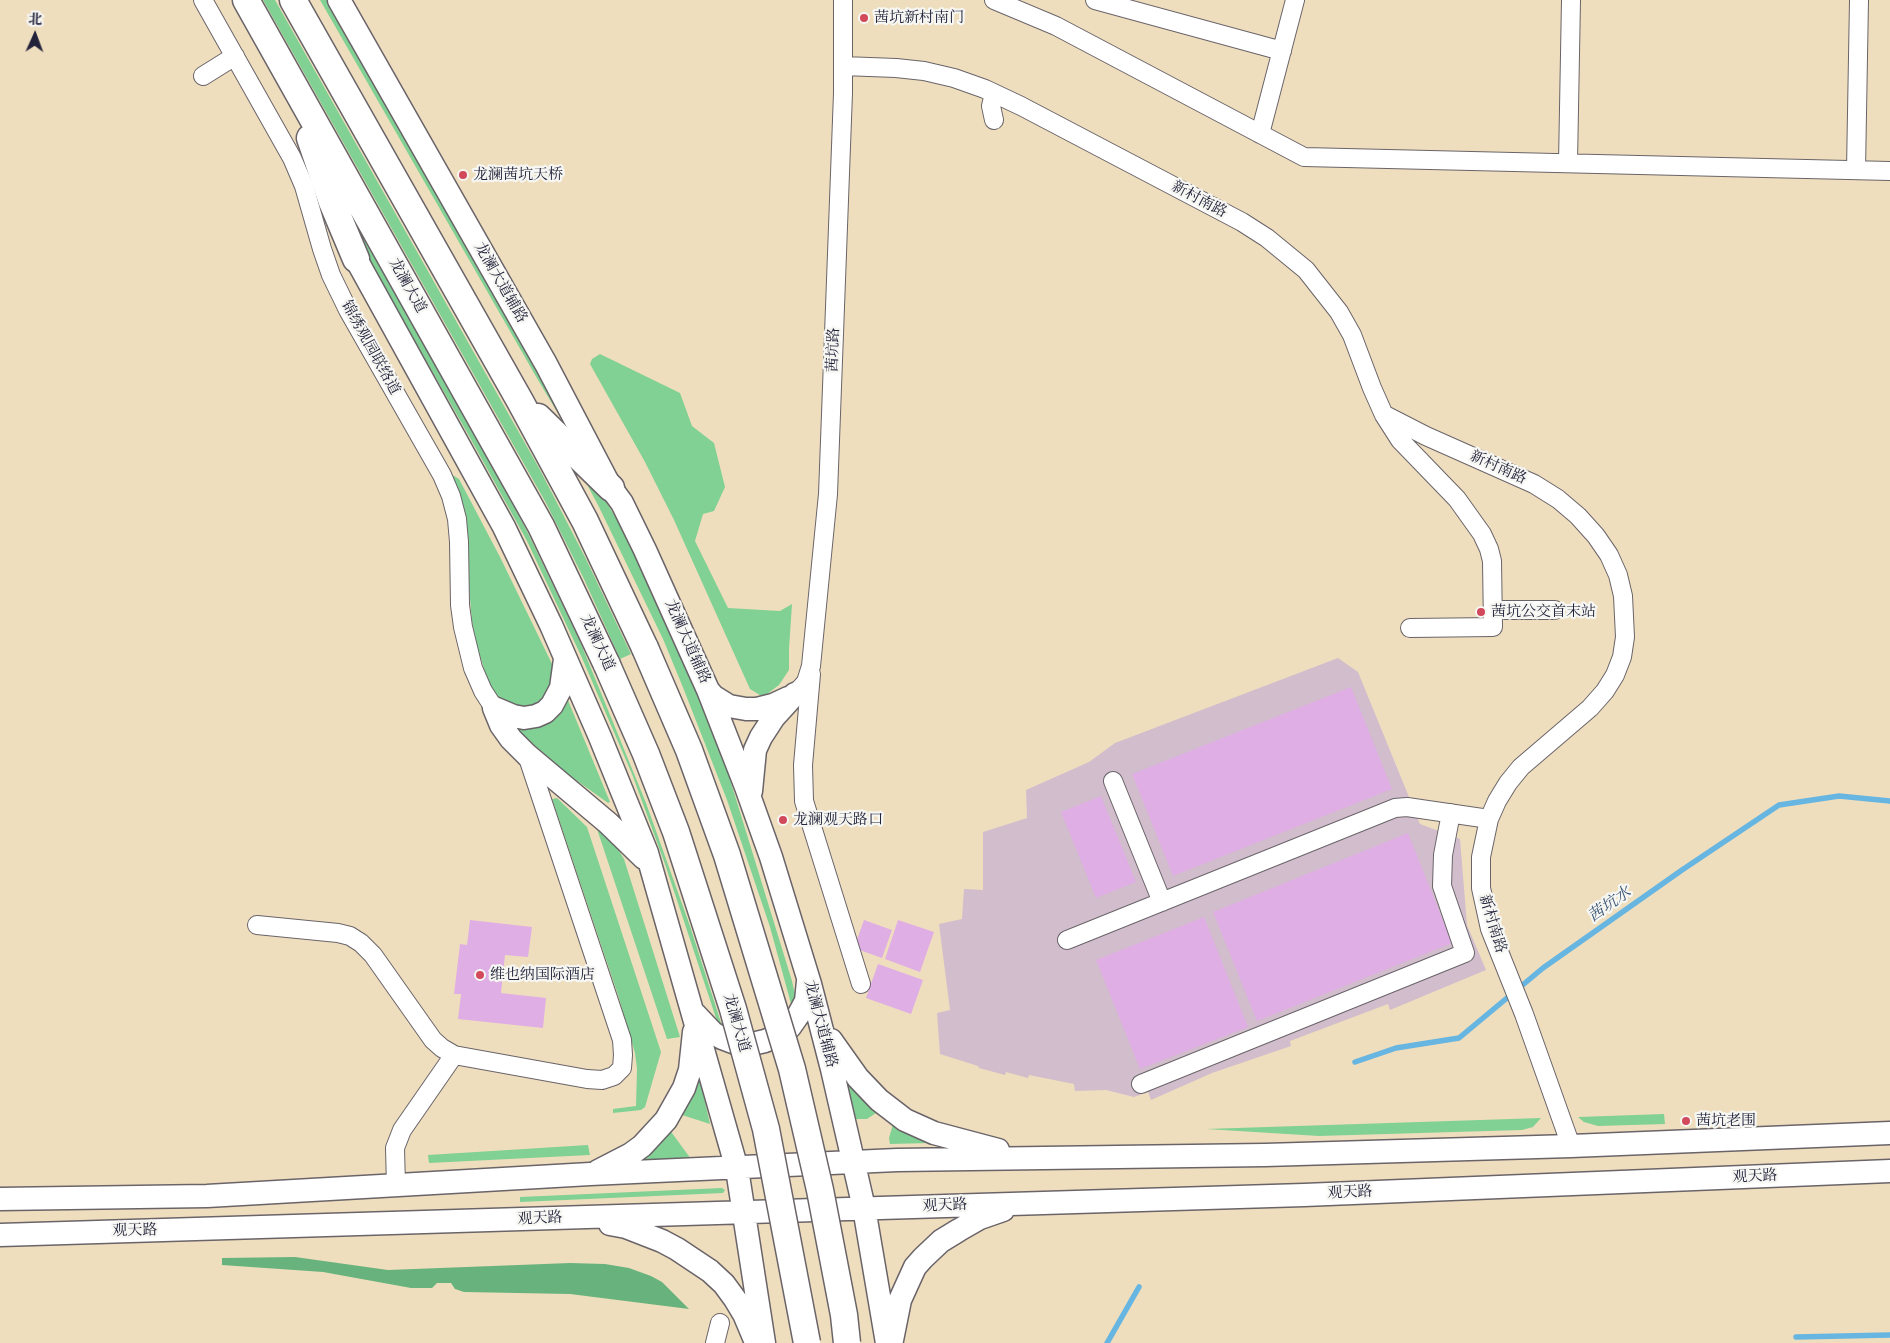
<!DOCTYPE html>
<meta charset="utf-8">
<style>
body{margin:0}
#map{position:relative;width:1890px;height:1343px;overflow:hidden;background:#efdebe;font-family:"Libre Bodoni","Noto Serif SC",serif}
canvas{display:block}
.north{position:absolute;left:10px;top:10px;width:50px;height:50px;-webkit-text-stroke:4px #f6f6f2;paint-order:stroke;rotate:2deg;font-size:14px;font-weight:700;line-height:20px;text-align:center;color:#22223b}
.north::after{content:'';display:block;margin:auto;width:18px;height:22px;background:#22223b;clip-path:polygon(50% 0,100% 100%,50% 72%,0 100%)}
</style>
<div id="map">
<canvas width="1890" height="1343"></canvas>
<div class="north">北</div>
</div>
<script>
const ctx = document.querySelector('canvas').getContext('2d');
ctx.lineJoin = 'round';
function fill(path, color) { ctx.fillStyle = color; ctx.fill(path, 'evenodd'); }
const shape = rows => new Path2D(rows.map(r => 'M' + r).join(''));
function trace(path, color, width, dash) { ctx.strokeStyle = color; ctx.lineWidth = width; ctx.lineCap = dash ? 'butt' : 'round'; ctx.setLineDash(dash || []); ctx.stroke(path); }
function write(font, color, halo, rows, align = 'center') {
  ctx.font = font + ' "Libre Bodoni","Noto Serif SC",serif'; ctx.lineWidth = 4.5; ctx.setLineDash([]); ctx.textBaseline = 'middle'; ctx.strokeStyle = halo; ctx.fillStyle = color; for (const [text, x, y, turn = 0] of rows) {
    ctx.save(); ctx.translate(x, y); ctx.rotate((+turn || 0) * Math.PI / 180); ctx.textAlign = isNaN(turn) ? turn : align; if (halo) ctx.strokeText(text, 0, 0); ctx.fillText(text, 0, 0); ctx.restore();
  }
}
const industrial = shape([
 [1338,658,1358,672,1420,824,1460,839,1467,925,1486,970,1390,1010,1388,1004,1290,1041,1291,1046,1212,1073,1151,1100,1148,1092,1134,1097,1106,1090,1075,1091,1074,1084,1029,1075,1028,1078,1006,1072,1005,1075,979,1068,978,1066,940,1054,937,1013,950,1010,939,924,962,919,964,889,983,890,983,832,1027,818,1026,790,1089,762,1115,743]
]);
const green = shape([
 [263,0,275,0,539,468,586,559,631,654,620,659,584,579,546,503],
 [320,0,331,0,506,310,571,435,538,380],
 [350,220,353,220,462,411,526,529,579,639,646,803,690,926,724,1032,718,1023,715,1015,665,864,632,774,582,658,527,541,469,436,374,269],
 [600,354,680,393,692,426,714,443,725,487,714,511,703,514,695,541,728,608,780,611,792,604,789,649,789,670,779,685,763,697,750,689,674,520,645,462,590,364,592,359],
 [574,460,600,492,632,544,712,721,792,981,795,995,793,1011,770,927,727,800,682,685,663,639,598,505],
 [451,474,459,479,500,557,553,666,551,692,535,706,524,709,503,702,494,692,488,680,477,647,472,621,469,587,468,532,460,496],
 [565,693,610,802,608,803,537,752,515,726],
 [557,798,587,827,661,1052,645,1107,641,1110,613,1113,613,1109,636,1106,637,1069,635,1053,618,995,552,799],
 [594,820,613,841,624,859,680,1037,667,1039],
 [698,1071,710,1124,679,1114],
 [851,1081,879,1111,867,1119,856,1119,847,1083],
 [1664,1114,1665,1124,1598,1126,1584,1122,1578,1117],
 [1541,1118,1533,1127,1522,1130,1319,1136,1206,1129],
 [894,1121,930,1143,890,1144,889,1138],
 [669,1129,691,1159,635,1161],
 [588,1145,590,1155,429,1163,428,1155],
 [722,1188,725,1190,723,1193,520,1202,520,1197]
]);
const forest = shape([
 [295,1257,388,1270,570,1263,605,1264,629,1268,651,1276,662,1282,689,1309,570,1294,464,1292,455,1289,451,1283,437,1283,432,1288,411,1288,323,1272,222,1265,222,1258]
]);
const stream = shape([
 [1355,1062,1396,1048,1459,1038,1543,968,1682,870,1779,805,1839,796,1890,801],
 [1796,1337,1890,1335],
 [1107,1343,1139,1287]
]);
const building = shape([
 [1351,687,1392,789,1173,876,1132,774],
 [1101,796,1136,882,1096,898,1061,812],
 [1408,833,1452,943,1257,1021,1213,912],
 [1204,917,1248,1027,1140,1069,1096,960],
 [470,920,532,927,528,957,505,955,501,993,546,998,543,1028,458,1019,461,994,454,994,460,944,467,945],
 [864,920,892,930,882,958,854,948],
 [898,920,934,932,920,972,885,959],
 [878,964,923,980,911,1014,866,998]
]);
const minor = shape([
 [203,0,292,158,304,186,322,249,331,275,348,310,442,475,451,496,457,519,459,542,460,605,463,627,473,668,483,691,494,708],
 [994,0,1056,26,1304,157,1890,171],
 [1095,0,1282,51],
 [843,66,896,68,924,71,954,78,985,89,1021,106,1242,222,1267,238,1306,270,1339,312,1352,335,1372,388,1384,415,1400,440,1457,499,1482,534,1489,549,1492,561,1493,627,1410,628],
 [203,76,235,56],
 [994,120,991,106,994,94],
 [1260,134,1295,0],
 [1568,163,1571,0],
 [1856,170,1859,0],
 [1385,415,1426,436,1534,484,1558,499,1578,516,1596,536,1609,555,1618,575,1623,596,1625,637,1622,657,1615,675,1605,691,1590,708,1521,767,1508,783,1497,801,1489,819,1481,857,1481,888,1490,929,1524,1014,1571,1146],
 [1493,610,1555,610],
 [811,674,803,765,804,801,861,984],
 [795,694,806,682,811,666,828,494,843,93,843,0],
 [1113,781,1162,902],
 [257,925,338,933,350,936,361,943,373,955,433,1040,442,1048,454,1055,587,1079,602,1080,614,1076,622,1068,623,1055,622,1040,527,755],
 [1067,940,1395,808,1407,807,1489,819],
 [1141,1084,1465,953,1442,886,1443,855,1451,813],
 [396,1186,395,1148,402,1130,454,1055],
 [715,1343,720,1323]
]);
const major = shape([
 [339,0,546,364,611,488,622,503,645,550,708,690,746,787,771,857,810,984,832,1069,864,1208,887,1343],
 [356,259,504,527,551,625,600,737,647,853,737,1169,764,1343],
 [708,690,713,696,729,706,746,709,757,709,773,705,788,698],
 [494,708,501,725,511,739,527,755,608,823,644,858],
 [494,708,513,716,524,718,536,716,545,712,552,705,561,688,565,659],
 [751,791,755,750,761,737,774,717,795,694],
 [695,1014,713,1033,722,1038,738,1044,752,1044,765,1041,779,1035,790,1027,799,1014,806,1001,808,981],
 [831,1040,858,1078,879,1100,905,1120,934,1133,998,1150],
 [598,1171,631,1154,642,1146,666,1120,684,1088,690,1070,694,1032],
 [0,1199,207,1196,590,1174,897,1160,1265,1155,1571,1146,1890,1133],
 [610,1224,626,1227,662,1241,677,1249,710,1271,724,1284,735,1299,744,1314,755,1340],
 [0,1235,1304,1195,1890,1171],
 [892,1340,900,1300,915,1267,923,1258,941,1241,959,1230,980,1218,1003,1210]
]);
const highway = shape([
 [246,0,541,526,607,665],
 [293,0,520,401,585,521,645,648],
 [310,138,332,202,356,259],
 [538,417,611,488]
]);
const highwayBridge = shape([
 [645,648,689,750,727,855,792,1069,820,1190,844,1315,847,1343],
 [607,665,646,754,676,832,733,1009,766,1129,807,1343]
]);
const markers = [
 [864,18,5,"#d1495b"],
 [463,175,5,"#d1495b"],
 [1481,612,5,"#d1495b"],
 [783,820,5,"#d1495b"],
 [480,975,5,"#d1495b"],
 [1686,1121,5,"#d1495b"]
];
const poiNames = [
 ["茜坑新村南门",874,18],
 ["龙澜茜坑天桥",473,175],
 ["茜坑公交首末站",1491,612],
 ["龙澜观天路口",793,820],
 ["维也纳国际酒店",490,975],
 ["茜坑老围",1696,1121]
];
const streetNames = [
 ["新村南路",1199,200,28],
 ["龙澜大道辅路",500,283,60],
 ["龙澜大道",407,286,61],
 ["锦绣观园联络道",370,348,61],
 ["茜坑路",834,350,-88],
 ["新村南路",1498,468,24],
 ["龙澜大道辅路",687,642,66],
 ["龙澜大道",597,643,65],
 ["新村南路",1492,924,73],
 ["龙澜大道",736,1023,74],
 ["龙澜大道辅路",820,1024,75],
 ["观天路",1755,1177,-2],
 ["观天路",1350,1193,-2],
 ["观天路",945,1206,-2],
 ["观天路",540,1219,-2],
 ["观天路",135,1231,-1]
];
const waterNames = [
 ["茜坑水",1610,905,-35]
];
fill(industrial, '#d1bdcc');
fill(green, '#80d193');
fill(forest, '#68b37d');
trace(stream, '#67b5e1', 5.5);
fill(building, '#dfaee4');
trace(minor, '#6a6469', 20);
trace(major, '#6a6469', 25);
trace(highway, '#6a6469', 29);
trace(minor, '#fff', 18);
trace(major, '#fff', 22);
trace(highway, '#fff', 26);
trace(highwayBridge, '#6a6469', 29, []);
trace(highwayBridge, '#fff', 26);
for (const [x, y, r, color] of markers) { const dot = new Path2D(); dot.arc(x, y, r, 0, 2 * Math.PI); ctx.fillStyle = color; ctx.fill(dot); trace(dot, '#f6f6f2', 2); }
write('15px', '#22223b', '#f6f6f2', poiNames, 'left');
write('15px', '#22223b', '#f6f6f2', streetNames);
write('italic 16px', '#3a5575', '#f6f6f2', waterNames);
</script>
